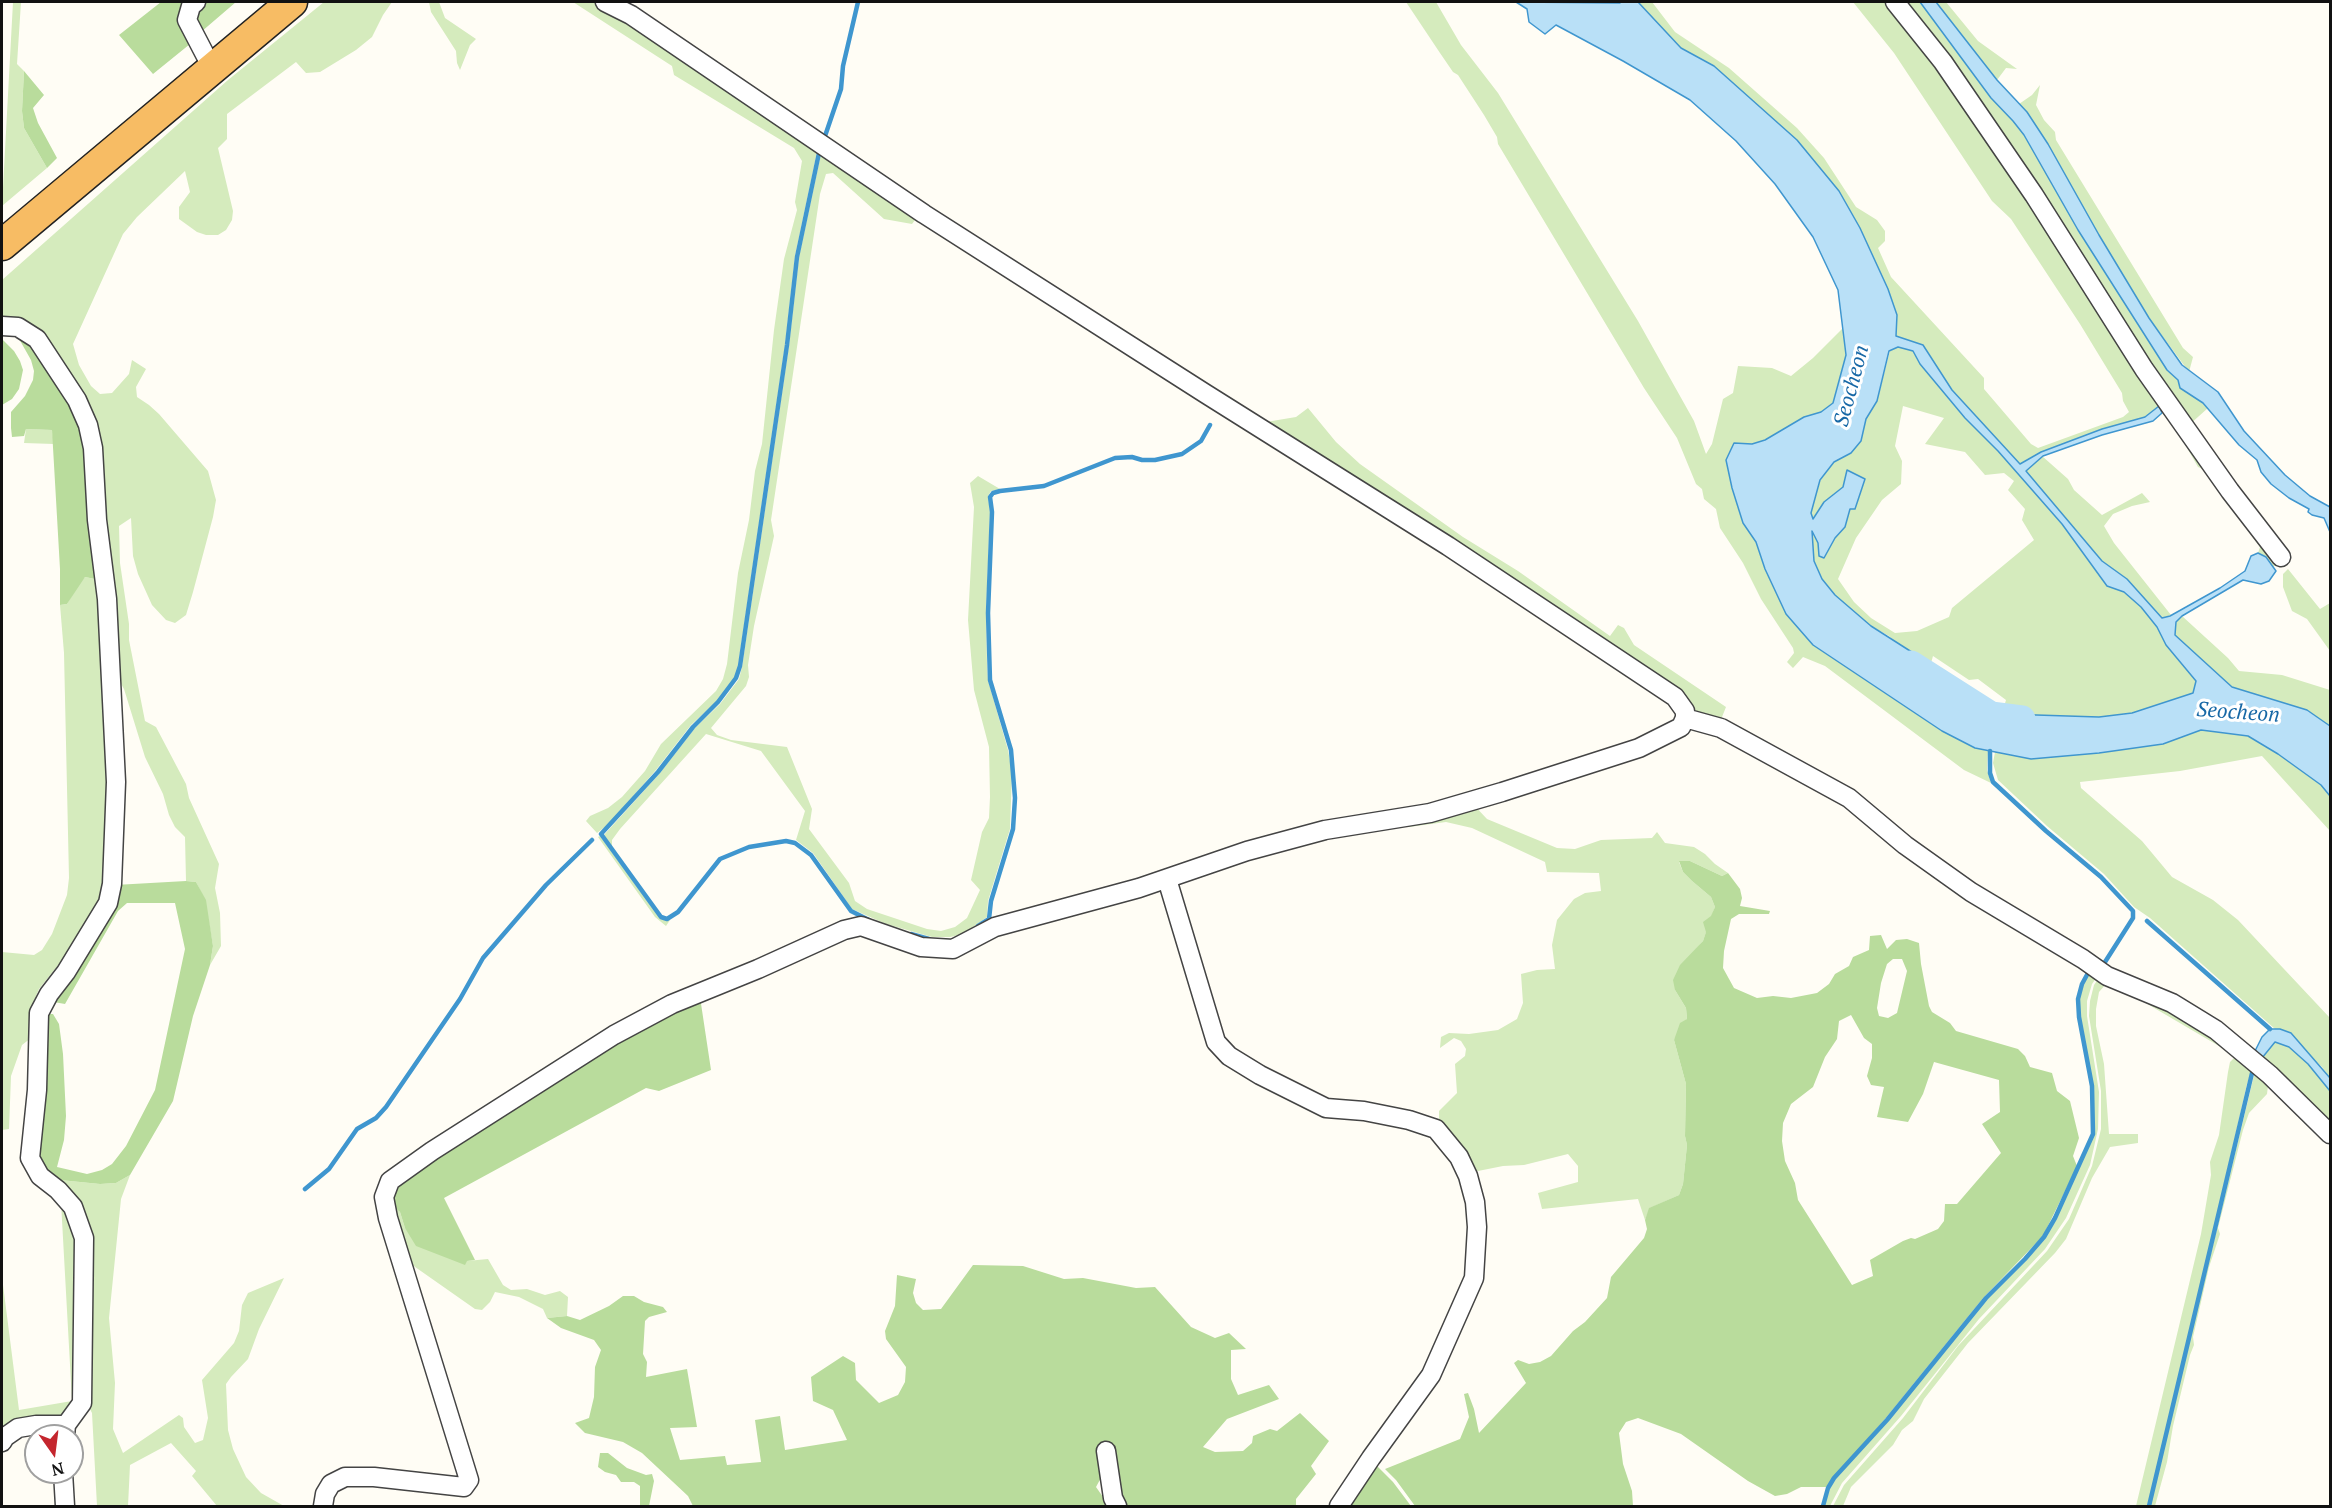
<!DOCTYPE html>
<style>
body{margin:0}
#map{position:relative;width:2332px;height:1508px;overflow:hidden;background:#fffdf5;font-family:"PT Serif",serif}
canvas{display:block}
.frame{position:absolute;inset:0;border:3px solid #111;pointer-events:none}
.north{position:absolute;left:24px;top:1424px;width:60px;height:60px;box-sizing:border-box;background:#fff;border:2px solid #a0a0a0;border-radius:50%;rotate:166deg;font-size:16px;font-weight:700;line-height:24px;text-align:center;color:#111}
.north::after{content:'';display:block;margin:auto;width:21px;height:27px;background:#c4262e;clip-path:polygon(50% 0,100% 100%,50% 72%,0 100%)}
</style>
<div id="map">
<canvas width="2332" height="1508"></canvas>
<div class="frame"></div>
<div class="north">N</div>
</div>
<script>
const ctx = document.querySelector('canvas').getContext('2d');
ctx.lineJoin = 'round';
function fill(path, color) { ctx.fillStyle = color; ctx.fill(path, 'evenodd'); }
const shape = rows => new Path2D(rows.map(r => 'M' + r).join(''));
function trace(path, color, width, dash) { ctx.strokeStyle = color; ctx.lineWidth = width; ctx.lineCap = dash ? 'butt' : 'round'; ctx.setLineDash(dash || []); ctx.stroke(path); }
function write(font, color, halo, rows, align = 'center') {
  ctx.font = font + ' "PT Serif",serif'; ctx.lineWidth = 6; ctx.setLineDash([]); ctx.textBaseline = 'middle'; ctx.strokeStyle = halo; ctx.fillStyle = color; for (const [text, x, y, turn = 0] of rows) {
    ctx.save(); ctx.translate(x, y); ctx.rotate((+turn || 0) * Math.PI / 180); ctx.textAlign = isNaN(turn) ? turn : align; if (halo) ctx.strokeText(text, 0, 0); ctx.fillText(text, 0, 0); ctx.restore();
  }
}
const green = shape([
 [13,2,21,2,17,64,24,71,22,111,24,128,47,168,2,206],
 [324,2,392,2,383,15,372,37,356,50,320,72,306,73,296,62,227,114,227,139,218,148,233,211,232,220,226,230,218,235,206,235,197,232,179,219,179,207,190,192,185,171,137,217,123,234,73,344,79,365,91,386,100,394,112,393,129,374,132,360,146,369,136,387,137,397,149,405,159,414,208,471,216,500,213,517,193,592,186,615,175,623,166,620,152,605,138,574,133,556,131,518,119,526,120,563,129,624,129,640,145,721,156,727,186,784,189,798,219,864,215,888,220,913,221,946,210,965,213,946,205,900,196,882,186,881,185,837,175,827,169,815,163,794,145,757,124,689,116,675,111,605,40,331,32,325,22,321,2,318,2,280,228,80],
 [429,2,439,2,445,18,476,39,470,45,460,70,457,63,456,51,431,12],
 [573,2,594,2,624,18,817,152,795,256,785,345,738,666,735,677,717,701,691,725,656,770,610,823,597,833,586,821,590,816,608,808,622,797,645,771,661,744,716,691,723,679,727,664,738,573,749,520,755,471,762,444,774,330,784,259,797,210,795,202,802,161,794,148,674,75,672,66],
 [1406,2,1436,2,1461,45,1498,93,1638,321,1694,421,1706,454,1712,444,1723,399,1733,393,1738,366,1772,368,1791,376,1813,358,1843,328,1846,355,1833,403,1821,412,1804,417,1765,440,1752,444,1734,443,1743,523,1756,542,1765,569,1786,614,1814,645,1942,731,1975,748,1988,751,1987,770,1991,783,1964,770,1825,666,1803,657,1793,668,1787,662,1794,653,1793,648,1761,599,1743,563,1720,528,1716,509,1704,499,1702,489,1696,484,1677,438,1644,388,1498,144,1497,137,1484,115,1458,75,1453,72,1440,53],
 [1638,2,1652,2,1675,32,1729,68,1797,128,1824,158,1856,207,1877,220,1885,231,1885,241,1878,248,1891,277,1984,378,1984,389,2031,444,2038,448,2123,417,2129,412,2123,401,2122,393,2080,324,2011,219,1992,201,1894,53,1853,2,1891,2,2281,562,2273,567,2266,557,2258,553,2260,547,2203,469,2198,467,2174,425,2162,413,2159,407,2145,417,2102,429,2041,452,2020,465,1952,390,1923,345,1896,336,1897,315,1888,289,1860,228,1839,191,1741,91,1714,66,1681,48],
 [1899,2,1920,2,1991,98,2013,121,2024,135,2078,230,2167,370,2178,380,2186,392,2194,395,2208,408,2189,425],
 [1936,2,1946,2,1978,41,2017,69,2006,68,1997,80],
 [2040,85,2036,105,2044,120,2055,132,2056,140,2183,348,2193,357,2189,372,2149,318,2099,235,2048,144,2019,104,2032,95],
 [821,154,918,216,912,224,884,219,833,173,826,174,820,194,771,520,774,536,754,626,748,665,749,677,746,686,711,728,717,735,731,740,787,747,812,809,809,829,849,883,855,901,867,909,927,929,941,931,955,927,967,918,980,890,971,880,982,832,989,818,990,797,989,747,974,690,968,620,974,507,970,483,978,476,1000,489,991,491,988,496,990,512,986,613,987,664,988,680,1008,750,1012,773,1010,829,988,901,987,917,963,934,950,937,932,937,886,924,852,909,813,853,796,840,805,811,761,751,706,734,620,829,612,840,612,847,603,836,660,773,695,728,720,704,739,679,742,667,789,345,799,257],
 [1898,347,1913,351,1920,364,1965,418,1998,451,2062,524,2107,586,2124,592,2141,607,2157,627,2166,645,2196,681,2193,693,2132,713,2099,717,2005,714,1972,710,1954,700,1944,685,1889,636,1871,626,1835,595,1822,579,1814,561,1812,529,1818,543,1819,556,1824,558,1835,538,1845,527,1850,509,1843,487,1824,502,1813,520,1811,513,1820,481,1834,462,1851,453,1866,419,1877,401,1890,351],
 [1903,406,1944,418,1925,444,1965,452,1985,475,2004,473,2014,481,2008,490,2025,509,2022,520,2034,540,1952,608,1949,617,1917,631,1895,633,1871,618,1854,602,1838,579,1856,538,1882,500,1901,484,1902,461,1895,446],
 [1933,656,1969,680,1978,679,2006,700,2003,710,1971,701,1952,688,1931,663],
 [1308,408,1336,442,1360,464,1463,537,1518,571,1610,636,1618,625,1624,628,1634,645,1726,707,1720,722,1694,713,1260,423,1296,417],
 [26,429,52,430,54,444,24,443],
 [2042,456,2068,479,2074,490,2102,515,2142,493,2150,502,2132,506,2113,514,2104,526,2114,543,2171,615,2162,618,2127,579,2102,561,2026,471],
 [2288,569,2320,609,2330,603,2330,651,2307,619,2292,611,2283,587,2283,574],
 [85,577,100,580,108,726,108,845,101,898,75,944,39,989,33,1003,31,1038,22,1045,11,1076,9,1129,2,1130,2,952,34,955,42,950,52,934,67,895,69,878,64,653,60,605,67,604,79,583],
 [2182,616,2228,658,2239,671,2282,675,2330,690,2330,726,2307,710,2232,687,2175,635,2176,622],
 [2200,730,2248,736,2278,754,2321,785,2330,796,2330,831,2262,756,2180,771,2080,782,2081,788,2142,841,2172,877,2213,900,2238,920,2330,1018,2330,1078,2322,1067,2280,1029,2275,1029,2150,918,2134,907,2104,874,2047,826,1998,780,1993,763,1995,752,2031,759,2163,744],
 [1472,803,1487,819,1557,848,1575,849,1601,840,1652,838,1657,832,1665,843,1694,847,1705,854,1715,864,1728,873,1722,876,1690,861,1679,862,1683,872,1692,881,1711,897,1715,907,1703,941,1693,953,1675,990,1686,1008,1687,1019,1674,1040,1686,1084,1685,1136,1687,1145,1683,1184,1679,1195,1650,1208,1645,1220,1638,1199,1542,1209,1538,1193,1578,1182,1578,1166,1568,1154,1524,1165,1503,1166,1473,1172,1434,1124,1439,1120,1439,1111,1457,1093,1455,1064,1465,1056,1466,1049,1461,1041,1454,1038,1440,1048,1441,1037,1449,1033,1469,1034,1498,1030,1517,1019,1523,1003,1521,974,1537,970,1555,969,1552,945,1557,920,1574,899,1585,893,1601,891,1599,873,1547,872,1545,862,1472,828,1446,822,1409,827,1405,825],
 [600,836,660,918,670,920,666,926,655,917,598,837],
 [2089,974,2099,974,2092,984,2087,1001,2087,1016,2099,1092,2098,1129,2090,1165,2066,1218,2045,1249,1979,1319,1901,1416,1842,1483,1830,1506,1824,1506,1828,1488,1835,1478,1887,1420,1986,1298,2045,1237,2056,1218,2094,1134,2092,1086,2079,1016,2079,999,2083,984],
 [2101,975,2171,1005,2215,1032,2255,1064,2269,1077,2267,1094,2249,1113,2243,1130,2218,1228,2220,1234,2209,1267,2193,1337,2194,1345,2190,1355,2173,1426,2167,1462,2155,1506,2150,1506,2256,1067,2253,1066,2247,1084,2166,1437,2147,1506,2136,1506,2201,1234,2211,1175,2210,1162,2219,1135,2228,1072,2230,1062,2236,1056,2144,1002,2106,984,2099,992,2096,1009,2096,1026,2104,1064,2109,1134,2138,1134,2138,1143,2110,1147,2092,1178,2066,1239,2055,1253,1968,1343,1924,1399,1913,1421,1902,1430,1893,1445,1851,1487,1843,1506,1833,1506,1844,1485,1903,1418,1958,1346,2047,1251,2069,1219,2092,1166,2101,1129,2101,1091,2089,1016,2090,1001,2094,985],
 [2275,1042,2289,1047,2308,1064,2330,1091,2330,1125,2262,1058],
 [130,1175,121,1199,109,1318,115,1383,113,1429,123,1453,179,1415,183,1418,184,1427,195,1443,203,1440,208,1418,202,1380,234,1343,239,1331,242,1305,248,1293,284,1278,259,1329,248,1359,231,1377,226,1384,228,1430,233,1449,246,1477,261,1493,284,1506,217,1506,192,1476,196,1471,171,1443,130,1465,128,1506,97,1506,92,1413,87,1403,89,1243,50,1179,100,1184,116,1183],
 [61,1202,76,1225,81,1386,68,1419,2,1433,2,1277,19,1410,72,1401],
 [389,1203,400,1212,405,1228,467,1261,488,1259,503,1285,511,1290,527,1289,545,1295,560,1291,568,1297,567,1316,547,1318,543,1309,519,1297,495,1292,490,1302,482,1310,475,1309,408,1262]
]);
const forest = shape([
 [161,2,190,2,190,44,153,74,119,35],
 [205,2,236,2,201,32,195,21],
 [24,71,44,95,33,108,38,123,57,158,47,168,24,128,22,111],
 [18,337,32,339,86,430,100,580,85,577,67,604,60,605,60,569,52,430,26,429,24,436,12,437,11,428,11,412,25,396,33,380,34,371,31,360],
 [2,339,14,351,20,361,23,370,19,389,12,399,2,405],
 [1679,861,1690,861,1722,876,1728,873,1740,889,1742,898,1740,906,1770,911,1769,914,1739,914,1731,919,1724,951,1723,968,1734,988,1757,998,1773,996,1791,998,1817,993,1829,984,1835,974,1849,966,1853,957,1869,950,1870,936,1881,935,1887,949,1896,940,1907,939,1919,943,1921,964,1929,1006,1932,1012,1950,1023,1956,1031,2018,1049,2025,1056,2030,1067,2052,1073,2057,1091,2070,1101,2079,1138,2073,1156,2077,1166,2069,1183,2043,1236,1984,1297,1885,1419,1826,1487,1801,1487,1787,1494,1775,1496,1748,1481,1681,1434,1638,1418,1626,1422,1619,1433,1623,1464,1632,1491,1633,1506,1415,1506,1396,1480,1385,1469,1460,1439,1469,1417,1464,1394,1468,1393,1474,1409,1479,1433,1526,1383,1514,1363,1518,1360,1529,1364,1540,1362,1551,1356,1573,1331,1585,1322,1607,1298,1611,1277,1644,1238,1647,1229,1645,1220,1649,1208,1679,1195,1683,1184,1687,1145,1685,1136,1686,1084,1674,1040,1680,1023,1687,1019,1686,1008,1675,990,1673,980,1680,965,1703,941,1706,932,1703,922,1711,916,1715,907,1711,897,1692,881,1683,872],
 [1893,959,1902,959,1907,971,1897,1013,1888,1018,1879,1016,1877,1008,1881,983,1887,964],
 [1851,1015,1864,1038,1872,1044,1872,1058,1867,1076,1871,1085,1884,1087,1877,1117,1908,1122,1923,1094,1934,1062,1999,1080,2000,1112,1982,1124,2001,1153,1957,1204,1945,1204,1944,1221,1938,1229,1915,1239,1911,1238,1903,1241,1870,1260,1873,1276,1852,1285,1798,1200,1795,1183,1785,1161,1782,1141,1783,1123,1791,1104,1813,1087,1825,1057,1837,1039,1839,1021],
 [186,881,196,882,206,900,213,946,210,965,193,1016,173,1101,130,1175,116,1183,100,1184,50,1179,39,1161,42,1014,53,1014,59,1024,63,1054,66,1116,64,1140,57,1167,87,1174,102,1170,112,1164,126,1146,155,1090,185,949,175,903,127,903,118,911,65,1004,48,1001,115,885],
 [700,997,711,1070,659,1091,646,1088,444,1198,475,1260,467,1261,465,1265,416,1246,405,1228,400,1212,389,1203,392,1189,537,1087],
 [973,1265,1023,1266,1064,1279,1083,1278,1136,1288,1155,1287,1191,1327,1215,1338,1229,1333,1246,1349,1231,1350,1231,1379,1238,1395,1269,1385,1279,1399,1227,1419,1203,1447,1215,1452,1243,1451,1252,1443,1253,1436,1270,1429,1277,1431,1300,1413,1329,1441,1311,1466,1316,1474,1296,1499,1296,1506,1120,1506,1103,1474,1096,1487,1103,1497,1109,1496,1112,1506,693,1506,688,1496,642,1453,623,1442,585,1433,575,1423,589,1418,594,1397,595,1367,601,1350,594,1340,561,1328,547,1318,567,1316,580,1320,609,1306,623,1296,634,1296,644,1302,663,1307,667,1312,649,1317,645,1321,643,1354,647,1362,646,1377,687,1369,697,1427,670,1428,680,1460,725,1456,727,1465,761,1462,755,1420,780,1416,785,1450,847,1440,833,1410,813,1401,811,1377,843,1356,855,1363,856,1380,879,1403,898,1395,905,1382,906,1367,886,1339,885,1331,895,1306,897,1275,916,1279,913,1293,916,1303,923,1310,941,1309],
 [600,1453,608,1453,627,1468,646,1475,652,1474,654,1481,649,1506,640,1506,640,1486,634,1482,621,1482,616,1475,605,1472,598,1467],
 [1372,1461,1393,1482,1411,1506,1343,1506]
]);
const water = shape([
 [1516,2,1620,3,1620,2,1638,2,1681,48,1714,66,1797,140,1839,191,1860,228,1888,289,1897,315,1896,336,1923,345,1952,390,2020,464,2041,452,2102,429,2145,417,2159,406,2162,413,2153,421,2102,435,2043,456,2026,471,2102,561,2127,579,2162,618,2170,616,2220,588,2245,571,2251,556,2258,553,2266,557,2276,571,2269,581,2261,584,2243,580,2182,616,2176,622,2175,635,2232,687,2307,710,2330,726,2330,796,2321,785,2278,754,2248,736,2201,730,2163,744,2099,753,2031,759,1975,748,1942,731,1813,645,1786,614,1765,569,1756,542,1743,523,1732,488,1726,460,1734,443,1752,444,1765,440,1804,417,1821,412,1833,403,1846,355,1838,290,1813,237,1775,184,1736,141,1690,100,1623,61,1556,25,1545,34,1529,22,1527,9,1516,2],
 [1898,347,1913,351,1920,364,1965,418,1998,451,2062,524,2107,586,2124,592,2141,607,2157,627,2166,645,2196,681,2193,693,2132,713,2099,717,2005,714,1972,710,1954,700,1918,656,1871,626,1835,595,1822,579,1814,561,1812,531,1818,543,1819,556,1824,558,1835,538,1845,527,1850,509,1855,509,1865,479,1847,470,1843,487,1824,502,1813,519,1811,513,1820,480,1834,462,1851,453,1861,441,1866,419,1877,401,1889,351,1898,347],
 [1920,2,1936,2,1997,80,2027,112,2048,144,2099,235,2149,318,2182,365,2218,392,2244,431,2285,475,2310,496,2330,507,2330,532,2324,518,2312,515,2308,512,2309,509,2289,498,2271,484,2261,472,2257,460,2239,445,2203,403,2180,388,2178,380,2167,370,2078,230,2024,135,2013,121,1991,98,1920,2],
 [2270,1029,2280,1029,2291,1033,2330,1078,2330,1091,2308,1064,2289,1047,2275,1042,2262,1058,2254,1053,2262,1037,2270,1029]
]);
const stream = shape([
 [824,139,841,89,843,66,858,2],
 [819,153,797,257,787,345,740,666,736,678,718,702,693,727,658,772,601,834,661,917,667,919,678,912,720,859,749,847,786,841,795,843,811,855,851,911,869,920],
 [1990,751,1990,773,1993,782,2046,831,2101,877,2133,911,2133,918,2105,962],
 [2147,921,2270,1029],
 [978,926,989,919,991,901,1013,829,1015,798,1011,750,990,680,988,613,992,512,990,497,993,493,1000,491,1044,486,1115,458,1132,457,1142,460,1155,460,1182,454,1201,441,1210,425],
 [911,934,929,939],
 [305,1189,329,1169,357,1129,376,1118,386,1107,460,999,483,958,546,885,592,840],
 [1823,1506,1828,1488,1834,1478,1887,1420,1986,1298,2025,1259,2044,1237,2055,1218,2093,1134,2092,1086,2079,1017,2078,999,2082,984,2088,973],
 [2149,1506,2253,1069]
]);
const river = shape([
 [1911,664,1991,715,2022,719]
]);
const minor = shape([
 [196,2,191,6,187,20,212,68],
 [1895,2,1943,62,2034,195,2144,369,2230,491,2281,557],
 [2,326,18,327,37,339,77,400,88,425,93,448,97,520,107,599,116,782,112,884,108,903,66,972,49,994,39,1013,37,1090,30,1158,40,1176,58,1190,73,1207,84,1238,82,1403,66,1425,65,1436],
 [1685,718,1721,728,1849,798,1905,845,1971,892,2083,959,2107,976,2172,1003,2216,1030,2270,1075,2330,1134],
 [1167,879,1216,1042,1229,1056,1260,1075,1326,1108,1364,1111,1409,1120,1436,1129,1459,1157,1468,1176,1475,1202,1477,1227,1474,1278,1431,1375,1371,1458,1339,1506],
 [2,1442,5,1437,18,1428,36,1425,66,1425],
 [1106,1451,1113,1498,1117,1506],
 [63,1472,65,1506],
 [323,1506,325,1494,331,1484,345,1477,374,1477,464,1487,469,1480,388,1218,384,1197,390,1181,432,1151,614,1035,672,1004,758,969,844,930,861,926,921,947,953,949,995,927,1139,888,1247,851,1325,830,1430,813,1502,792,1639,748,1681,727,1685,718,1685,711,1675,697,1448,546,1206,394,924,214,631,15,605,2]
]);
const trunk = shape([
 [2,245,292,2]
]);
const waterNames = [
 ["Seocheon",1852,386,-75],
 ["Seocheon",2238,713,4]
];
fill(green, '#d5ebbd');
fill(forest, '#b9dc9c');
fill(water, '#b9e0f7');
trace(water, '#3f96cf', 1.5);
trace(stream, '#3f96cf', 4.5);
trace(river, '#b9e0f7', 27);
trace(minor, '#444', 21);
trace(trunk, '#222', 33);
trace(minor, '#fff', 18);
trace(trunk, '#f7bc64', 30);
write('italic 21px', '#1768a6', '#fff', waterNames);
</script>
